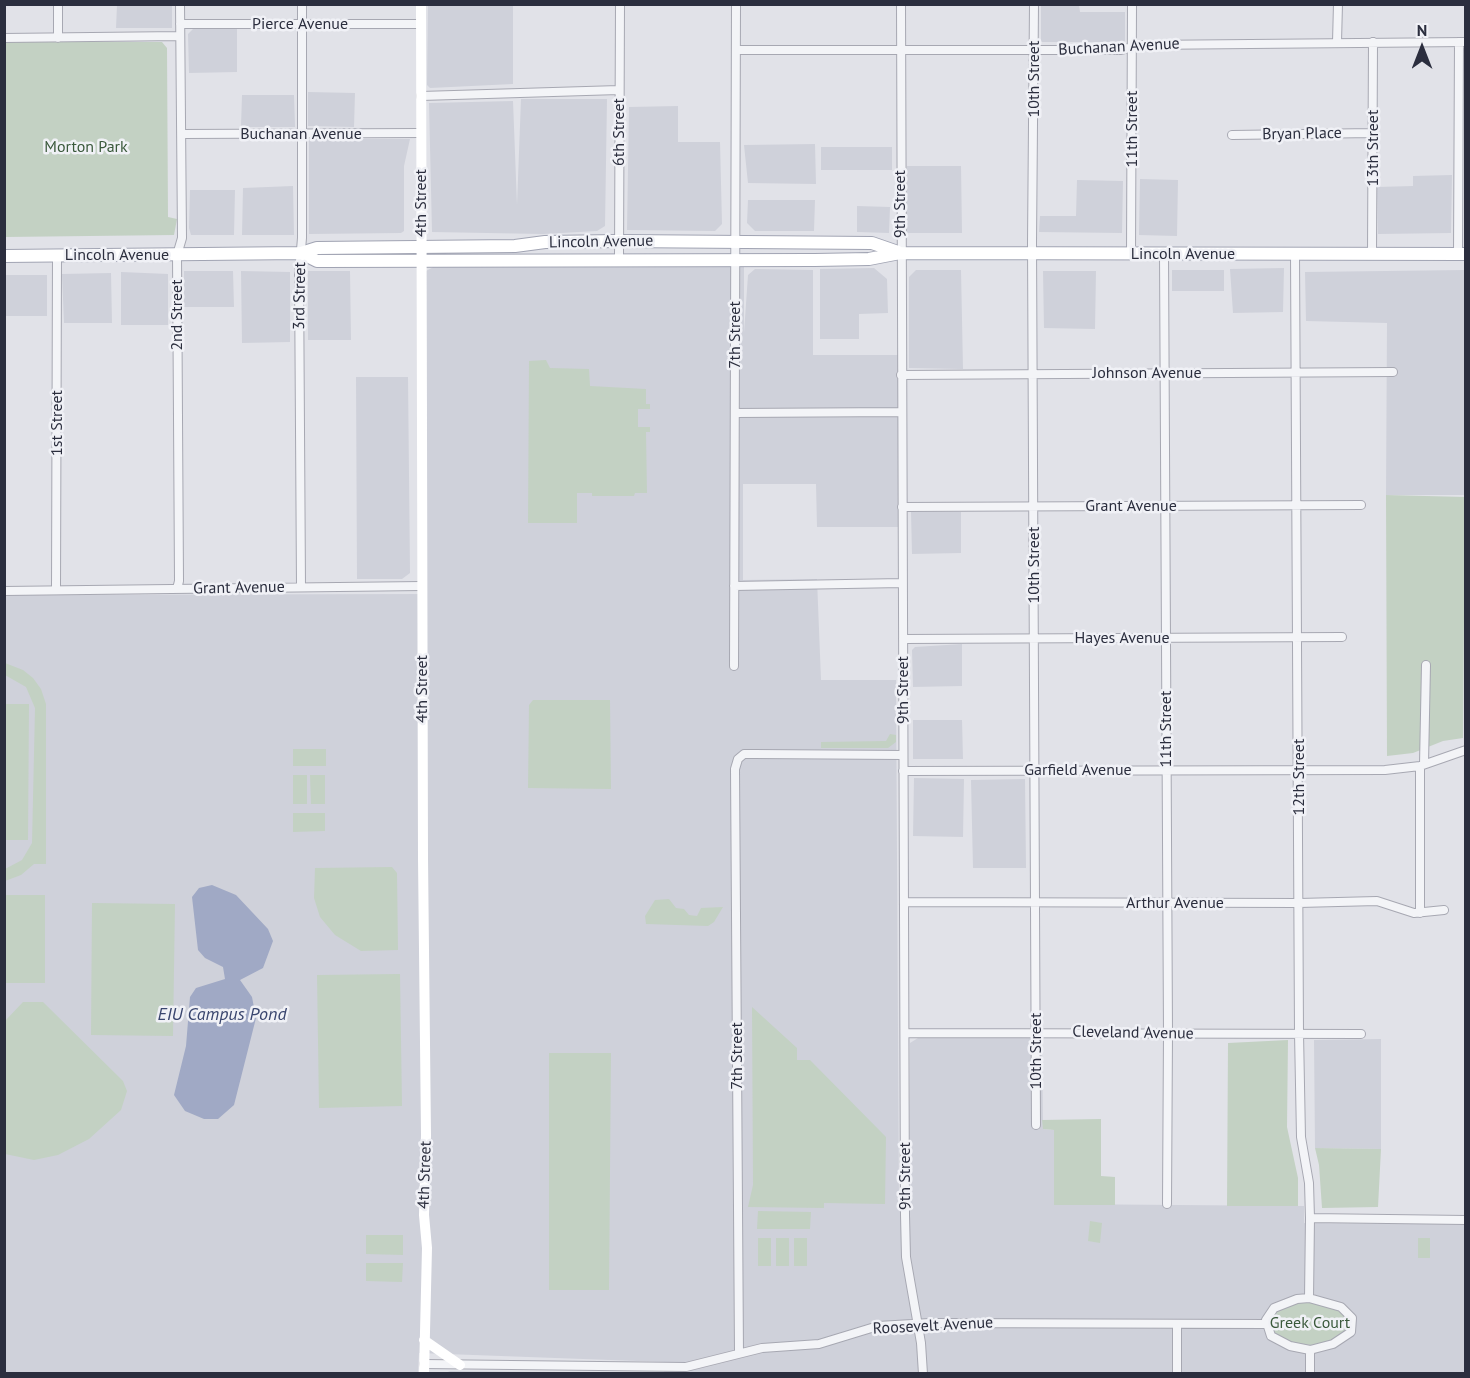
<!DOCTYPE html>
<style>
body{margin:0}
#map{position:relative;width:1470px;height:1378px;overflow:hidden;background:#e1e2e8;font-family:"PT Sans",sans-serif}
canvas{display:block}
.frame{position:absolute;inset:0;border:6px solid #2b2e3e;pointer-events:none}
.north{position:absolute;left:1392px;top:18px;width:60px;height:60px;-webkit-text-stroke:4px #f0f1f6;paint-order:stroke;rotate:0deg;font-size:16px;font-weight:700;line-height:24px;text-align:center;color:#2b2e3e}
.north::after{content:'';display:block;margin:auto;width:21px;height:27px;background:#2b2e3e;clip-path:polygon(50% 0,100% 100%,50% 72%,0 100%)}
</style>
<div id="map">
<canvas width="1470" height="1378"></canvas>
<div class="frame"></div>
<div class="north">N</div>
</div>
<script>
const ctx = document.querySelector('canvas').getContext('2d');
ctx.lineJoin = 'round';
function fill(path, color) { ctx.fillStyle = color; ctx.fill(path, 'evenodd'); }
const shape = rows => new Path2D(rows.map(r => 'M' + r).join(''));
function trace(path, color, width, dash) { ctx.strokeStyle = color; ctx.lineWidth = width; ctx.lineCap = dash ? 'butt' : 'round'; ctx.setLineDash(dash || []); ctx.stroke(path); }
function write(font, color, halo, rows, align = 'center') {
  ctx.font = font + ' "PT Sans",sans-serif'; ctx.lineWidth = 5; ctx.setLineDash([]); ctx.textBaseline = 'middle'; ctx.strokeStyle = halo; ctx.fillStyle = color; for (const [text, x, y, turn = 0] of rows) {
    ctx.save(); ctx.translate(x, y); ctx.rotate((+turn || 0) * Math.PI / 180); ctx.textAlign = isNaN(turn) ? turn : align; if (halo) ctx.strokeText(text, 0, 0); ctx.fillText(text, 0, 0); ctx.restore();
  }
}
const built = shape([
 [117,5,172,5,172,28,116,28],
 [428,5,513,5,513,84,430,88,427,85],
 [1041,5,1079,5,1080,12,1125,12,1125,42,1041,42],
 [193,29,237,29,237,72,189,73,188,34],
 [308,92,355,93,354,127,308,126],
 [242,95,294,95,295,127,241,127],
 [521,99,607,99,605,226,597,231,543,234,432,232,429,103,513,101,517,205],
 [678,106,678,142,720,142,722,224,715,231,627,230,629,107],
 [309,139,410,139,404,166,404,231,401,233,309,234],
 [815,144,816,184,748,183,744,145],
 [821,147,892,147,892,170,821,170],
 [907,166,961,166,962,233,906,233],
 [1452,175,1451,233,1378,234,1377,187,1413,186,1413,176],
 [1140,179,1178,180,1177,236,1139,235],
 [1077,180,1123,181,1122,233,1039,232,1040,216,1076,216],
 [293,186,294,235,242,235,243,188],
 [190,190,235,190,234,235,191,235,189,228],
 [748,200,815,200,814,231,755,231,747,223],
 [857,206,890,207,889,233,857,232],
 [744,263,744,333,748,275,755,269,813,270,813,355,898,355,898,527,817,527,816,484,743,484,743,580,817,579,821,680,896,680,899,1206,910,1206,910,1043,918,1038,1042,1036,1043,1129,1054,1130,1054,1204,1304,1206,1304,1223,1465,1224,1465,1373,443,1374,450,1371,664,1373,665,1362,419,1353,418,1373,5,1373,4,595,427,594,426,271,439,264],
 [874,268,887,279,888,313,859,314,859,339,820,339,820,269],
 [1284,268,1283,312,1233,313,1230,269],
 [916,270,961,270,963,369,909,368,909,277],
 [1172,270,1224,270,1224,291,1172,291],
 [1465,270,1465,495,1386,495,1387,323,1306,321,1305,272],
 [184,271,233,271,234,307,184,307],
 [241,271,290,272,290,342,242,343],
 [308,271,350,271,351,340,308,340],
 [1043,271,1096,271,1095,329,1044,328],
 [121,272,168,274,168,325,121,325],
 [111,273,112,323,64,323,62,274],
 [4,275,47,275,47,316,5,316],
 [356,377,408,377,410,573,402,579,357,579],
 [911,512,961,512,961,553,912,554],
 [962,644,962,686,913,687,912,650,915,647],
 [913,720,962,720,963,759,913,759],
 [914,778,964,779,963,837,913,836],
 [1025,779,1026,868,973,868,971,780],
 [1381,1039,1381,1149,1315,1148,1314,1040]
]);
const green = shape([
 [4,42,162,42,167,48,168,217,177,219,174,235,5,237],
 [546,360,550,368,589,369,590,386,646,389,646,404,650,404,650,409,638,409,638,427,650,427,650,432,646,432,647,493,635,493,634,496,592,496,592,493,577,493,577,523,528,523,529,361],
 [1386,495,1465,497,1463,738,1443,741,1413,753,1387,756],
 [5,663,23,670,33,678,41,689,46,704,46,864,34,864,21,875,5,881,5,869,22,860,32,843,35,708,26,687,5,675],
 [533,700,610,700,611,789,528,788,529,705],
 [5,704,29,704,28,840,5,840],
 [890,734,896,735,896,742,888,748,821,748,821,742,886,741],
 [293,749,326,749,326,766,293,766],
 [293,775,307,775,307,804,293,804],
 [310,775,325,775,325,804,311,804],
 [293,813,325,813,325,831,293,832],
 [392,867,397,873,398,950,361,951,335,935,320,917,314,898,315,868],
 [5,895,45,895,45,983,5,983],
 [669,899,676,908,684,909,689,915,697,916,701,908,723,907,714,922,708,926,646,924,645,916,655,900],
 [92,903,175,904,173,1036,91,1035],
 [400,974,402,1106,319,1108,317,975],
 [23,1002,43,1002,123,1081,127,1091,121,1110,89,1139,58,1155,34,1160,5,1154,5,1021],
 [752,1007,797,1048,797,1060,810,1060,886,1137,885,1204,824,1203,824,1208,748,1207,753,1185],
 [1288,1040,1287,1127,1298,1178,1298,1206,1227,1206,1228,1043],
 [549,1053,611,1053,609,1290,549,1290],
 [1101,1119,1101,1176,1115,1177,1115,1205,1054,1205,1054,1130,1043,1129,1042,1120],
 [1315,1148,1381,1149,1378,1207,1322,1208,1319,1165],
 [758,1211,811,1212,810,1229,757,1229],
 [1090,1221,1102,1223,1100,1243,1088,1241],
 [366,1235,403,1235,403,1255,366,1254],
 [758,1238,771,1238,771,1266,758,1266],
 [776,1238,789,1238,789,1266,776,1266],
 [794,1238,807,1238,807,1266,794,1266],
 [1418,1238,1430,1238,1430,1258,1418,1258],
 [366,1263,403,1263,402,1282,366,1281],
 [1309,1302,1328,1305,1346,1313,1350,1323,1347,1332,1335,1340,1311,1345,1290,1342,1273,1332,1270,1322,1275,1312,1290,1304]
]);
const water = shape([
 [212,885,236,895,268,929,273,941,263,968,240,980,252,997,256,1018,234,1105,218,1119,204,1119,185,1111,174,1095,186,1046,190,997,196,988,225,979,223,967,205,958,198,950,192,897,199,888]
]);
const street = shape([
 [901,4,905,1215,906,1257,921,1343,923,1374],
 [1034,4,1032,243,1036,1125],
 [180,24,421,24],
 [4,38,180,36],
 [58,38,58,4],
 [1337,42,1338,4],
 [736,50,1120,50,1143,45,1466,42],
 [421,96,619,90],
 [182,134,421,133],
 [1232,135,1373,133],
 [1131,254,1132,4],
 [1164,254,1168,1034,1167,1204],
 [1295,254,1299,1033,1301,1137,1309,1183,1310,1218,1309,1298],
 [1372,254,1373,42],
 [1458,254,1459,42],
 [619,259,620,4],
 [901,375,1393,372],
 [735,413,901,412],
 [902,507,1361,505],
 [734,586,902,583],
 [301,587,299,273,302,238,302,4],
 [177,589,179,581,177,255,182,238,180,4],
 [56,590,57,255],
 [4,591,422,586],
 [903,639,1342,637],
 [734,666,736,4],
 [1424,764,1426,665],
 [1420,766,1420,913],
 [903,771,1385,770,1420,766,1466,750],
 [904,902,1299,903,1377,901,1414,913,1444,910],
 [905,1033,1361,1034],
 [1310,1218,1466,1220],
 [1309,1298,1341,1307,1352,1318,1351,1332,1333,1344,1310,1350,1290,1346,1271,1336,1266,1320,1274,1308,1297,1299,1309,1298],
 [739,1353,735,769,738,759,744,754,754,754,903,755],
 [424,1364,686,1367,762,1348,819,1344,878,1326,930,1323,1266,1324],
 [1177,1374,1177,1324],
 [1310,1374,1310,1350]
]);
const secondary = shape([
 [421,4,423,858,426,1135,424,1215,427,1248,424,1374],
 [424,1340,460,1365]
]);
const primary = shape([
 [301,253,317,261,815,260,869,259,900,253,1466,254],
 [4,256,301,253,317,248,515,246,545,242,619,241,872,243,898,252]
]);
const streetNames = [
 ["Pierce Avenue",300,24],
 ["Buchanan Avenue",1119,47,-3],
 ["10th Street",1034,79,-90],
 ["11th Street",1132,129,-90],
 ["6th Street",619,132,-90],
 ["Buchanan Avenue",301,134],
 ["Bryan Place",1302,134,-1],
 ["13th Street",1373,148,-90],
 ["4th Street",421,203,-90],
 ["9th Street",900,204,-90],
 ["Lincoln Avenue",601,242,-1],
 ["Lincoln Avenue",1183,254],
 ["Lincoln Avenue",117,255],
 ["3rd Street",300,296,-89],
 ["2nd Street",177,315,-90],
 ["7th Street",735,335,-90],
 ["Johnson Avenue",1147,373],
 ["1st Street",57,423,-90],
 ["Grant Avenue",1131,506],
 ["10th Street",1034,565,-90],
 ["Grant Avenue",239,588,-1],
 ["Hayes Avenue",1122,638],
 ["4th Street",422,689,-90],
 ["9th Street",903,690,-90],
 ["11th Street",1166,729,-90],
 ["Garfield Avenue",1078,770],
 ["12th Street",1299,777,-90],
 ["Arthur Avenue",1175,903],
 ["Cleveland Avenue",1133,1033,1],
 ["10th Street",1036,1051,-90],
 ["7th Street",737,1056,-90],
 ["4th Street",425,1175,-88],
 ["9th Street",905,1176,-90],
 ["Roosevelt Avenue",933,1326,-3]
];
const parkNames = [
 ["Morton Park",86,147],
 ["Greek Court",1310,1323]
];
const waterNames = [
 ["EIU Campus Pond",222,1015]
];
fill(built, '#cfd1da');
fill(green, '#c3d1c3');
fill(water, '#a0a9c5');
trace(street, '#a7a8b2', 10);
trace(primary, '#a1a4b3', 14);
trace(street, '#f3f4f7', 8);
trace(secondary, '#fff', 10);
trace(primary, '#fff', 12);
write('16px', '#2b2e3e', '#f0f1f6', streetNames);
write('16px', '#3a593b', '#f0f1f6', parkNames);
write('italic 18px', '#39456e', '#f0f1f6', waterNames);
</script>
